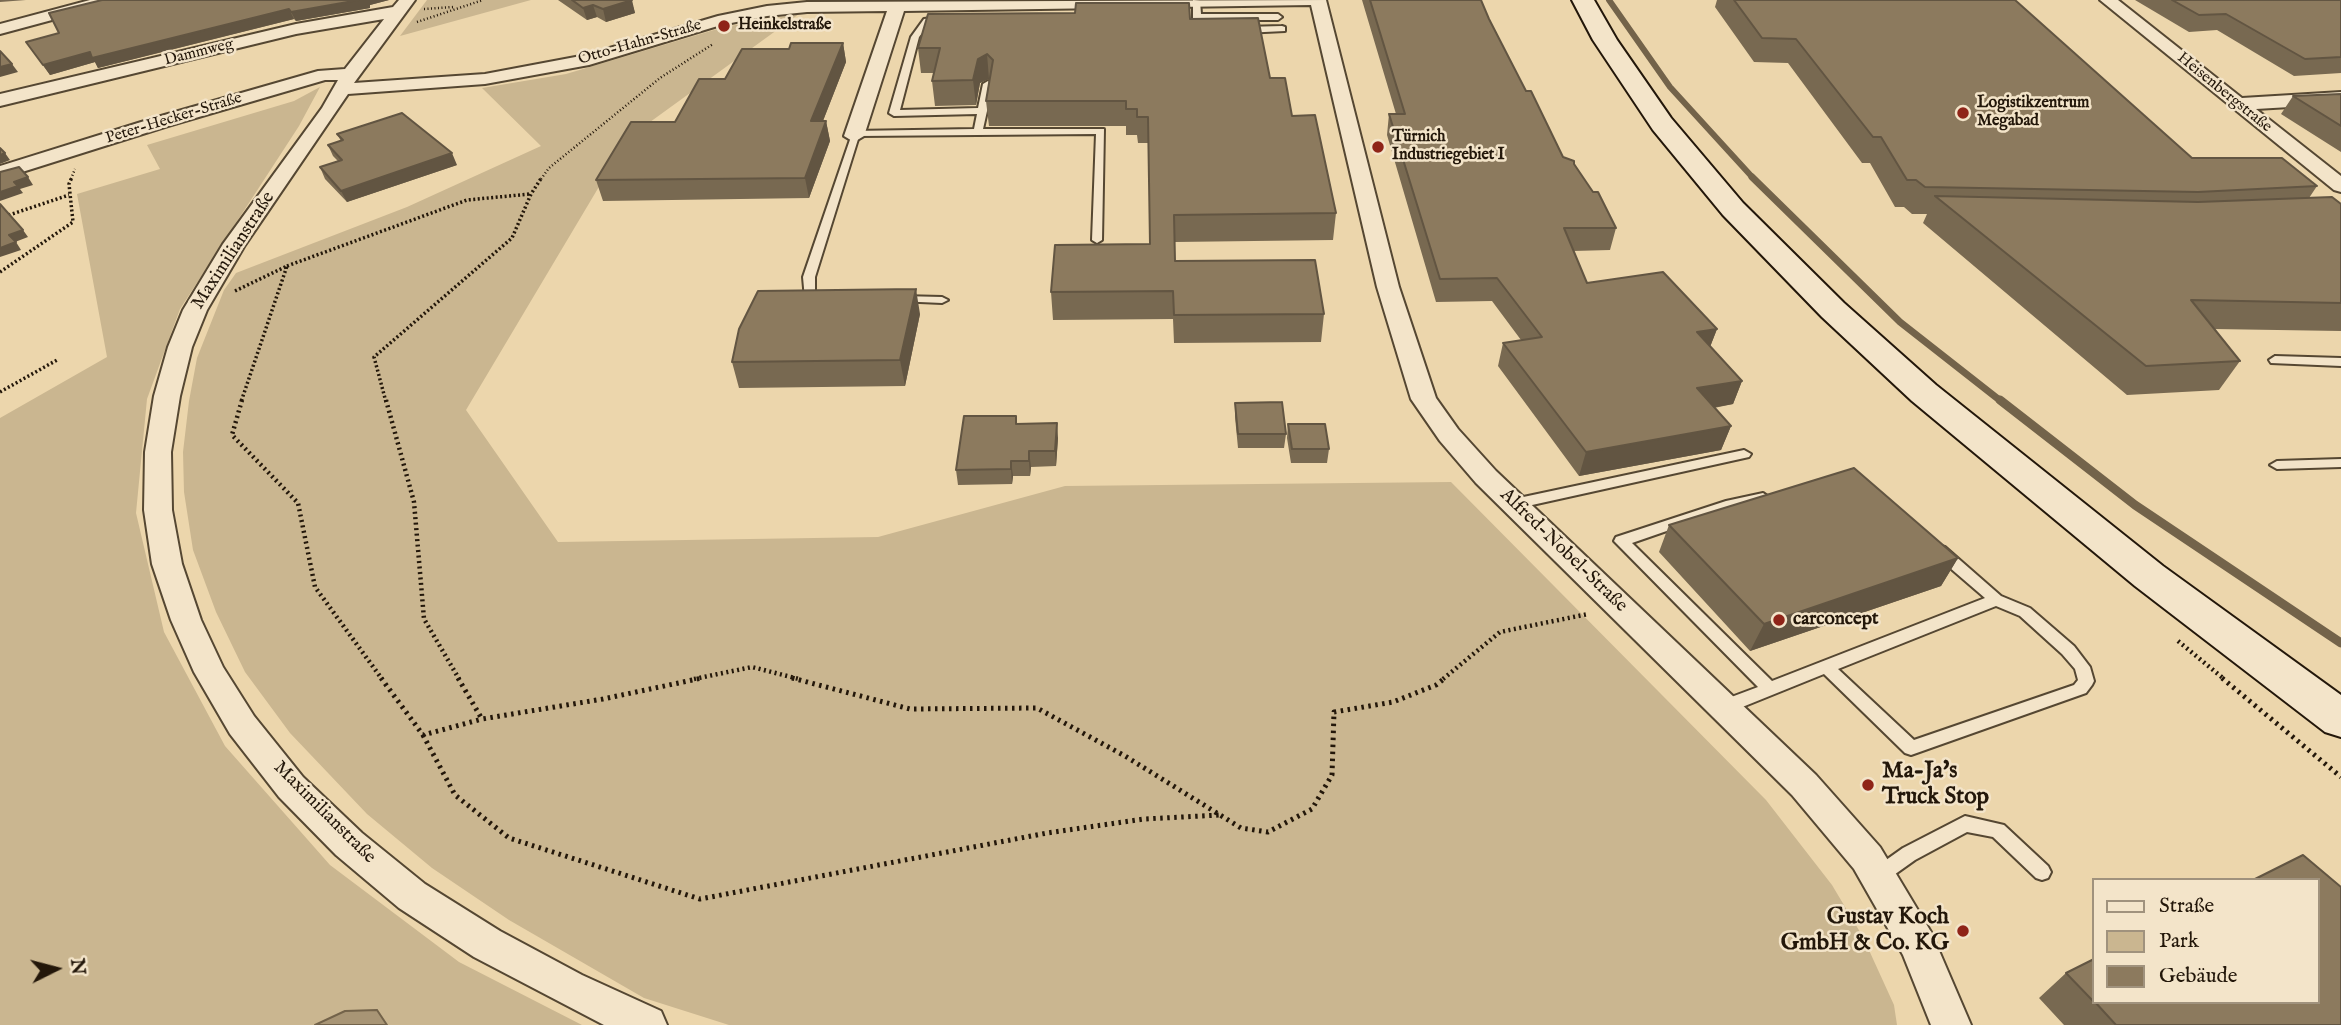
<!DOCTYPE html>
<meta charset="utf-8">
<style>
body{margin:0}
#map{position:relative;width:2341px;height:1025px;overflow:hidden;background:#ecd6ac;font-family:"IM FELL English",serif}
canvas{display:block}
.legend{position:absolute;left:2092px;top:878px;width:228px;height:126px;box-sizing:border-box;background:#f3e4c9;border:2px solid #a0927d;margin:0;padding:9px 12px;list-style:none;font-size:21px;color:#23170a}
.legend li{display:flex;align-items:center;gap:14px;height:35px}
.legend b{width:35px;border:2px solid #a0927d}
.north{position:absolute;left:21px;top:934px;width:70px;height:70px;-webkit-text-stroke:5px #f3e4c9;paint-order:stroke;rotate:84deg;font-size:19px;font-weight:700;line-height:28px;text-align:center;color:#23170a}
.north::after{content:'';display:block;margin:auto;width:24px;height:32px;background:#23170a;clip-path:polygon(50% 0,100% 100%,50% 72%,0 100%)}
</style>
<div id="map">
<canvas width="2341" height="1025"></canvas>
<ul class="legend">
<li><b style="height:9px;background:#f3e4c9"></b>Straße</li>
<li><b style="height:19px;background:#cab690"></b>Park</li>
<li><b style="height:19px;background:#8c7a5e"></b>Gebäude</li>
</ul>
<div class="north">N</div>
</div>
<script>
const ctx = document.querySelector('canvas').getContext('2d');
ctx.lineJoin = 'round';
function fill(path, color) { ctx.fillStyle = color; ctx.fill(path, 'evenodd'); }
const shape = rows => new Path2D(rows.map(r => 'M' + r).join(''));
function trace(path, color, width, dash) { ctx.strokeStyle = color; ctx.lineWidth = width; ctx.lineCap = dash ? 'butt' : 'round'; ctx.setLineDash(dash || []); ctx.stroke(path); }
function write(font, color, halo, rows, align = 'center') {
  ctx.font = font + ' "IM FELL English",serif'; ctx.lineWidth = 5; ctx.setLineDash([]); ctx.textBaseline = 'middle'; ctx.strokeStyle = halo; ctx.fillStyle = color; for (const [text, x, y, turn = 0] of rows) {
    ctx.save(); ctx.translate(x, y); ctx.rotate((+turn || 0) * Math.PI / 180); ctx.textAlign = isNaN(turn) ? turn : align; if (halo) ctx.strokeText(text, 0, 0); ctx.fillText(text, 0, 0); ctx.restore();
  }
}
const green = shape([
 [427,0,531,0,400,36],
 [799,14,628,138,466,410,558,542,878,537,1065,486,1451,482,1766,800,1832,885,1863,937,1894,1005,1897,1025,729,1025,644,998,509,920,432,868,367,814,290,733,245,672,216,612,193,550,184,492,183,452,189,401,197,358,224,290,236,273,407,207,541,146,482,88,566,74,724,27],
 [320,87,299,126,180,309,147,399,136,513,164,632,225,746,330,865,459,962,582,1025,0,1025,0,418,107,357,77,194,160,169,147,145,294,101]
]);
const water = shape([
 [377,1010,387,1025,315,1025,345,1011,377,1010]
]);
const streamFar2 = shape([
 [1609,0,1670,87,1754,179]
]);
const streamFar1 = shape([
 [1752,177,1900,322,2002,402]
]);
const stream = shape([
 [2000,400,2135,505,2341,643]
]);
const pathFar3 = shape([
 [424,9,454,7],
 [417,22,483,0],
 [71,179,75,169],
 [541,179,549,168,660,78,713,44]
]);
const pathFar2 = shape([
 [0,218,69,195],
 [287,266,467,200,530,194],
 [0,272,73,222,69,184,72,177],
 [235,291,287,266,241,402],
 [0,392,57,360],
 [386,402,374,357,512,238,531,194,542,177]
]);
const pathFar1 = shape([
 [242,400,232,435,298,503,315,587,382,679],
 [386,400,414,502,424,619,459,679],
 [2178,641,2224,679],
 [694,679,752,667,799,679],
 [1443,679,1500,632,1588,614]
]);
const path = shape([
 [381,678,423,735,482,719],
 [458,678,482,719,603,699,702,678],
 [792,678,910,709,1037,708,1125,756,1241,828,1268,832,1312,809,1332,775,1334,712,1393,702,1436,685,1445,678],
 [2222,678,2341,777],
 [423,735,455,795,509,838,700,899,1047,833,1144,819,1219,815]
]);
const lane = shape([
 [1193,0,1200,1,1201,14,1278,14,1282,17,1278,20,1201,20,1201,27,1210,30,1197,33,1193,30,1193,0],
 [940,17,944,20,943,22,930,23,919,37,900,110,978,108,983,84,988,81,993,84,983,129,1104,129,1102,240,1097,243,1092,240,1096,134,859,136,815,277,815,294,825,296,827,298,821,301,805,299,803,277,853,131,974,129,977,114,894,116,889,113,911,37,924,19,940,17],
 [1282,26,1285,27,1285,31,1244,33,1240,30,1244,27,1282,26],
 [901,296,942,297,948,300,942,303,897,301,895,299,901,296],
 [2275,356,2341,358,2341,366,2271,363,2269,360,2275,356],
 [1744,450,1751,454,1749,457,1514,509,1507,504,1514,499,1744,450],
 [2341,459,2341,467,2277,469,2270,465,2277,461,2341,459],
 [1763,493,1770,498,1768,501,1733,508,1632,543,1772,681,1985,598,1935,555,1933,551,1940,546,1945,547,2001,596,2030,608,2074,646,2090,667,2094,681,2092,685,2086,693,1911,755,1905,753,1824,674,1730,712,1724,714,1718,712,1716,707,1718,702,1758,687,1614,541,1616,537,1726,501,1763,493],
 [1996,606,2020,616,2062,654,2075,669,2078,680,2074,685,1914,740,1838,669,1996,606],
 [1965,816,2004,825,2048,866,2051,872,2048,878,2042,880,2036,878,1993,837,1967,832,1915,860,1884,882,1878,884,1872,882,1869,876,1872,870,1903,848,1965,816]
]);
const street = shape([
 [90,0,117,0,115,3,0,34,0,24,90,0],
 [399,0,415,0,354,83,485,74,586,55,718,16,767,6,807,2,1326,0,1399,287,1436,398,1458,429,1496,471,1816,775,1880,847,1931,932,1971,1025,1931,1025,1903,955,1854,869,1792,795,1476,483,1440,441,1411,399,1377,287,1311,5,904,11,864,136,854,142,844,136,887,11,807,12,767,16,721,25,589,65,485,84,348,94,245,245,207,310,192,347,180,396,171,452,172,510,182,564,201,620,223,667,254,716,303,777,362,833,425,884,500,931,582,975,661,1011,667,1025,604,1025,474,957,399,908,336,855,279,797,230,734,194,672,171,620,152,564,144,510,145,452,154,396,168,347,183,310,223,244,322,108,338,80,325,80,168,126,0,179,0,166,154,118,318,71,345,69,384,19,296,34,0,106,0,94,296,24,393,7,399,0],
 [2100,0,2118,0,2242,98,2341,92,2341,104,2256,109,2341,176,2341,192,2334,190,2100,0]
]);
const secondary = shape([
 [1572,0,1594,0,1617,40,1671,118,1743,203,1844,303,1936,385,2163,566,2341,695,2341,737,2325,732,2135,586,1912,401,1822,317,1723,215,1653,130,1593,40,1572,0]
]);
const wall = shape([
 [0,0,26,0,0,2],
 [102,0,389,0,370,5,370,8,296,21,294,19,98,68,95,62,50,75,26,42,59,33],
 [558,0,631,0,635,13,606,22,597,17,587,20],
 [1362,0,1481,0,1489,19,1526,91,1563,157,1574,164,1616,228,1610,250,1573,251,1587,283,1717,329,1710,347,1742,381,1733,404,1714,408,1731,426,1721,450,1579,476,1498,366,1503,343,1521,340,1492,301,1436,302,1387,135,1389,114,1396,114],
 [1717,0,1734,0,2192,158,2317,186,2309,198,2341,204,2341,331,2214,329,2240,361,2219,390,2127,395,1923,223,1927,214,1912,214,1904,207,1895,207,1870,163,1862,163,1788,63,1754,62,1715,7],
 [2135,0,2341,0,2341,73,2294,76,2217,30,2189,32],
 [1190,19,1270,78,1292,116,1336,213,1333,240,1175,242,1175,261,1324,314,1321,342,1174,343,1173,319,1053,320,1051,292,1150,244,1149,143,1138,143,1137,135,1126,135,1126,126,989,126,986,101,989,79,980,83,976,105,935,106,932,81,934,73,921,73,918,48],
 [843,43,846,62,823,121,826,121,830,141,809,198,603,201,596,180,675,122,725,79,789,49],
 [2341,94,2341,152,2281,114,2293,96],
 [337,134,457,165,347,202,325,179,320,167,338,161,333,156,328,145,341,141],
 [920,314,905,386,739,388,732,362],
 [1235,403,1286,434,1284,448,1238,448,1235,417],
 [1016,416,1017,424,1058,438,1056,466,1031,467,1030,476,1013,476,1012,484,958,485,956,470],
 [1288,424,1329,449,1327,463,1291,463,1287,438],
 [1669,525,1958,558,1941,586,1750,651,1659,552],
 [2066,973,2341,1025,2064,1025,2039,998]
]);
const shadedWall = shape([
 [359,0,389,0,370,5,370,8,296,21,291,12],
 [632,0,635,13,606,22,603,9],
 [593,5,597,17,587,20,583,8],
 [289,9,294,19,98,68,95,62,50,75,43,65,90,52],
 [843,43,846,62,815,141,811,121],
 [987,54,989,79,980,83,976,105,973,80,978,59],
 [12,64,18,72,0,77,0,67],
 [826,121,830,141,809,198,805,178],
 [5,153,10,160,0,164,0,155],
 [452,153,457,165,347,202,341,191],
 [28,177,33,185,20,189,23,193,0,201,0,192,14,182],
 [23,230,28,237,15,242,9,235],
 [16,242,21,250,0,257,0,248],
 [916,289,920,314,905,386,900,360],
 [1717,329,1708,352,1697,332],
 [1742,381,1733,404,1688,412,1697,388],
 [1057,423,1058,438,1056,466,1055,451],
 [1731,426,1721,450,1579,476,1586,452],
 [1029,451,1031,467,1030,476,1029,461],
 [1011,461,1013,476,1012,484,1011,469],
 [1958,558,1941,586,1750,651,1764,624]
]);
const building = shape([
 [102,0,359,0,291,12,289,9,92,58,90,52,43,65,26,42,59,33,49,13,102,0],
 [572,0,632,0,603,9,593,5,583,8,572,0],
 [1370,0,1481,0,1489,19,1526,91,1531,91,1563,157,1574,161,1574,164,1593,192,1598,192,1616,228,1564,228,1587,283,1663,272,1717,329,1697,332,1742,381,1697,388,1731,426,1586,452,1503,343,1542,337,1497,278,1440,279,1389,114,1405,114,1370,0],
 [1734,0,2015,0,2192,158,2282,158,2317,186,2198,192,1925,187,1916,180,1907,180,1881,137,1873,137,1796,39,1762,38,1734,0],
 [2172,0,2341,0,2341,57,2305,59,2226,14,2199,15,2172,0],
 [1076,3,1189,3,1190,19,1258,18,1270,78,1285,78,1292,116,1315,115,1336,213,1174,215,1175,261,1315,260,1324,314,1174,315,1173,291,1051,292,1055,245,1150,244,1148,117,1137,117,1137,109,1126,109,1126,101,986,101,993,60,987,54,978,59,973,80,932,81,940,48,918,48,928,14,1075,13,1076,3],
 [791,43,843,43,811,121,826,121,805,178,596,180,631,122,675,122,699,79,725,79,742,49,789,49,791,43],
 [0,51,12,64,0,67,0,51],
 [2341,94,2341,126,2293,96,2341,94],
 [402,113,452,153,341,191,320,167,342,160,328,145,343,140,337,134,402,113],
 [0,148,5,153,0,155,0,148],
 [19,167,28,177,14,182,18,186,0,192,0,172,19,167],
 [1935,196,2198,202,2332,197,2341,204,2341,303,2191,300,2240,361,2146,366,1935,196],
 [0,204,23,230,9,235,16,242,0,248,0,204],
 [916,289,900,360,732,362,739,329,758,291,916,289],
 [1282,402,1286,434,1238,434,1235,403,1282,402],
 [964,416,1016,416,1016,424,1057,423,1055,451,1029,451,1029,461,1011,461,1011,469,956,470,964,416],
 [1288,424,1325,424,1329,449,1292,449,1288,424],
 [1854,468,1958,558,1764,624,1669,525,1854,468],
 [2303,855,2341,887,2341,1025,2116,1025,2095,1002,2318,1002,2318,880,2253,880,2303,855],
 [2094,959,2094,1002,2066,973,2094,959]
]);
const markers = [
 [724,26,7,"#8f2418"],
 [1963,113,7,"#8f2418"],
 [1378,147,7,"#8f2418"],
 [1779,620,7,"#8f2418"],
 [1868,785,7,"#8f2418"],
 [1963,931,7,"#8f2418"]
];
const farPoinames = [
 ["Heinkelstraße",738,26],
 ["Logistikzentrum",1977,104],
 ["Megabad",1977,122],
 ["Türnich",1392,138],
 ["Industriegebiet I",1392,156]
];
const farStreetnames = [
 ["Otto-Hahn-Straße",640,43,-16],
 ["Dammweg",199,53,-14],
 ["Heisenbergstraße",2224,93,39],
 ["Peter-Hecker-Straße",174,119,-17]
];
const streetNames = [
 ["Maximilianstraße",234,251,-57],
 ["Alfred-Nobel-Straße",1563,551,44],
 ["Maximilianstraße",324,813,45]
];
const poiNames = [
 ["carconcept",1793,620]
];
const nearPoinames = [
 ["Ma-Ja's",1882,772],
 ["Truck Stop",1882,798],
 ["Gustav Koch",1949,918,"right"],
 ["GmbH & Co. KG",1949,944,"right"]
];
fill(green, '#cab690');
fill(water, '#a89575');
trace(water, '#73634a', 2);
trace(streamFar2, '#73634a', 6);
trace(streamFar1, '#73634a', 7);
trace(stream, '#73634a', 9);
trace(lane, '#554732', 4);
trace(street, '#554732', 4);
trace(secondary, '#23170a', 4);
trace(pathFar3, '#23170a', 2.5, [1, 2.5]);
trace(pathFar2, '#23170a', 3.5, [2, 2.5]);
trace(pathFar1, '#23170a', 4.5, [2, 3.5]);
trace(path, '#23170a', 5, [2.5, 4.5]);
fill(lane, '#f3e4c9');
fill(street, '#f3e4c9');
fill(secondary, '#f3e4c9');
fill(wall, '#786951');
fill(shadedWall, '#625542');
fill(building, '#8c7a5e');
trace(building, '#625542', 2);
for (const [x, y, r, color] of markers) { const dot = new Path2D(); dot.arc(x, y, r, 0, 2 * Math.PI); ctx.fillStyle = color; ctx.fill(dot); trace(dot, '#f3e4c9', 2.5); }
write('bold 16px', '#23170a', '#f3e4c9', farPoinames, 'left');
write('16px', '#23170a', '#f3e4c9', farStreetnames);
write('19px', '#23170a', '#f3e4c9', streetNames);
write('bold 19px', '#23170a', '#f3e4c9', poiNames, 'left');
write('bold 23px', '#23170a', '#f3e4c9', nearPoinames, 'left');
</script>
